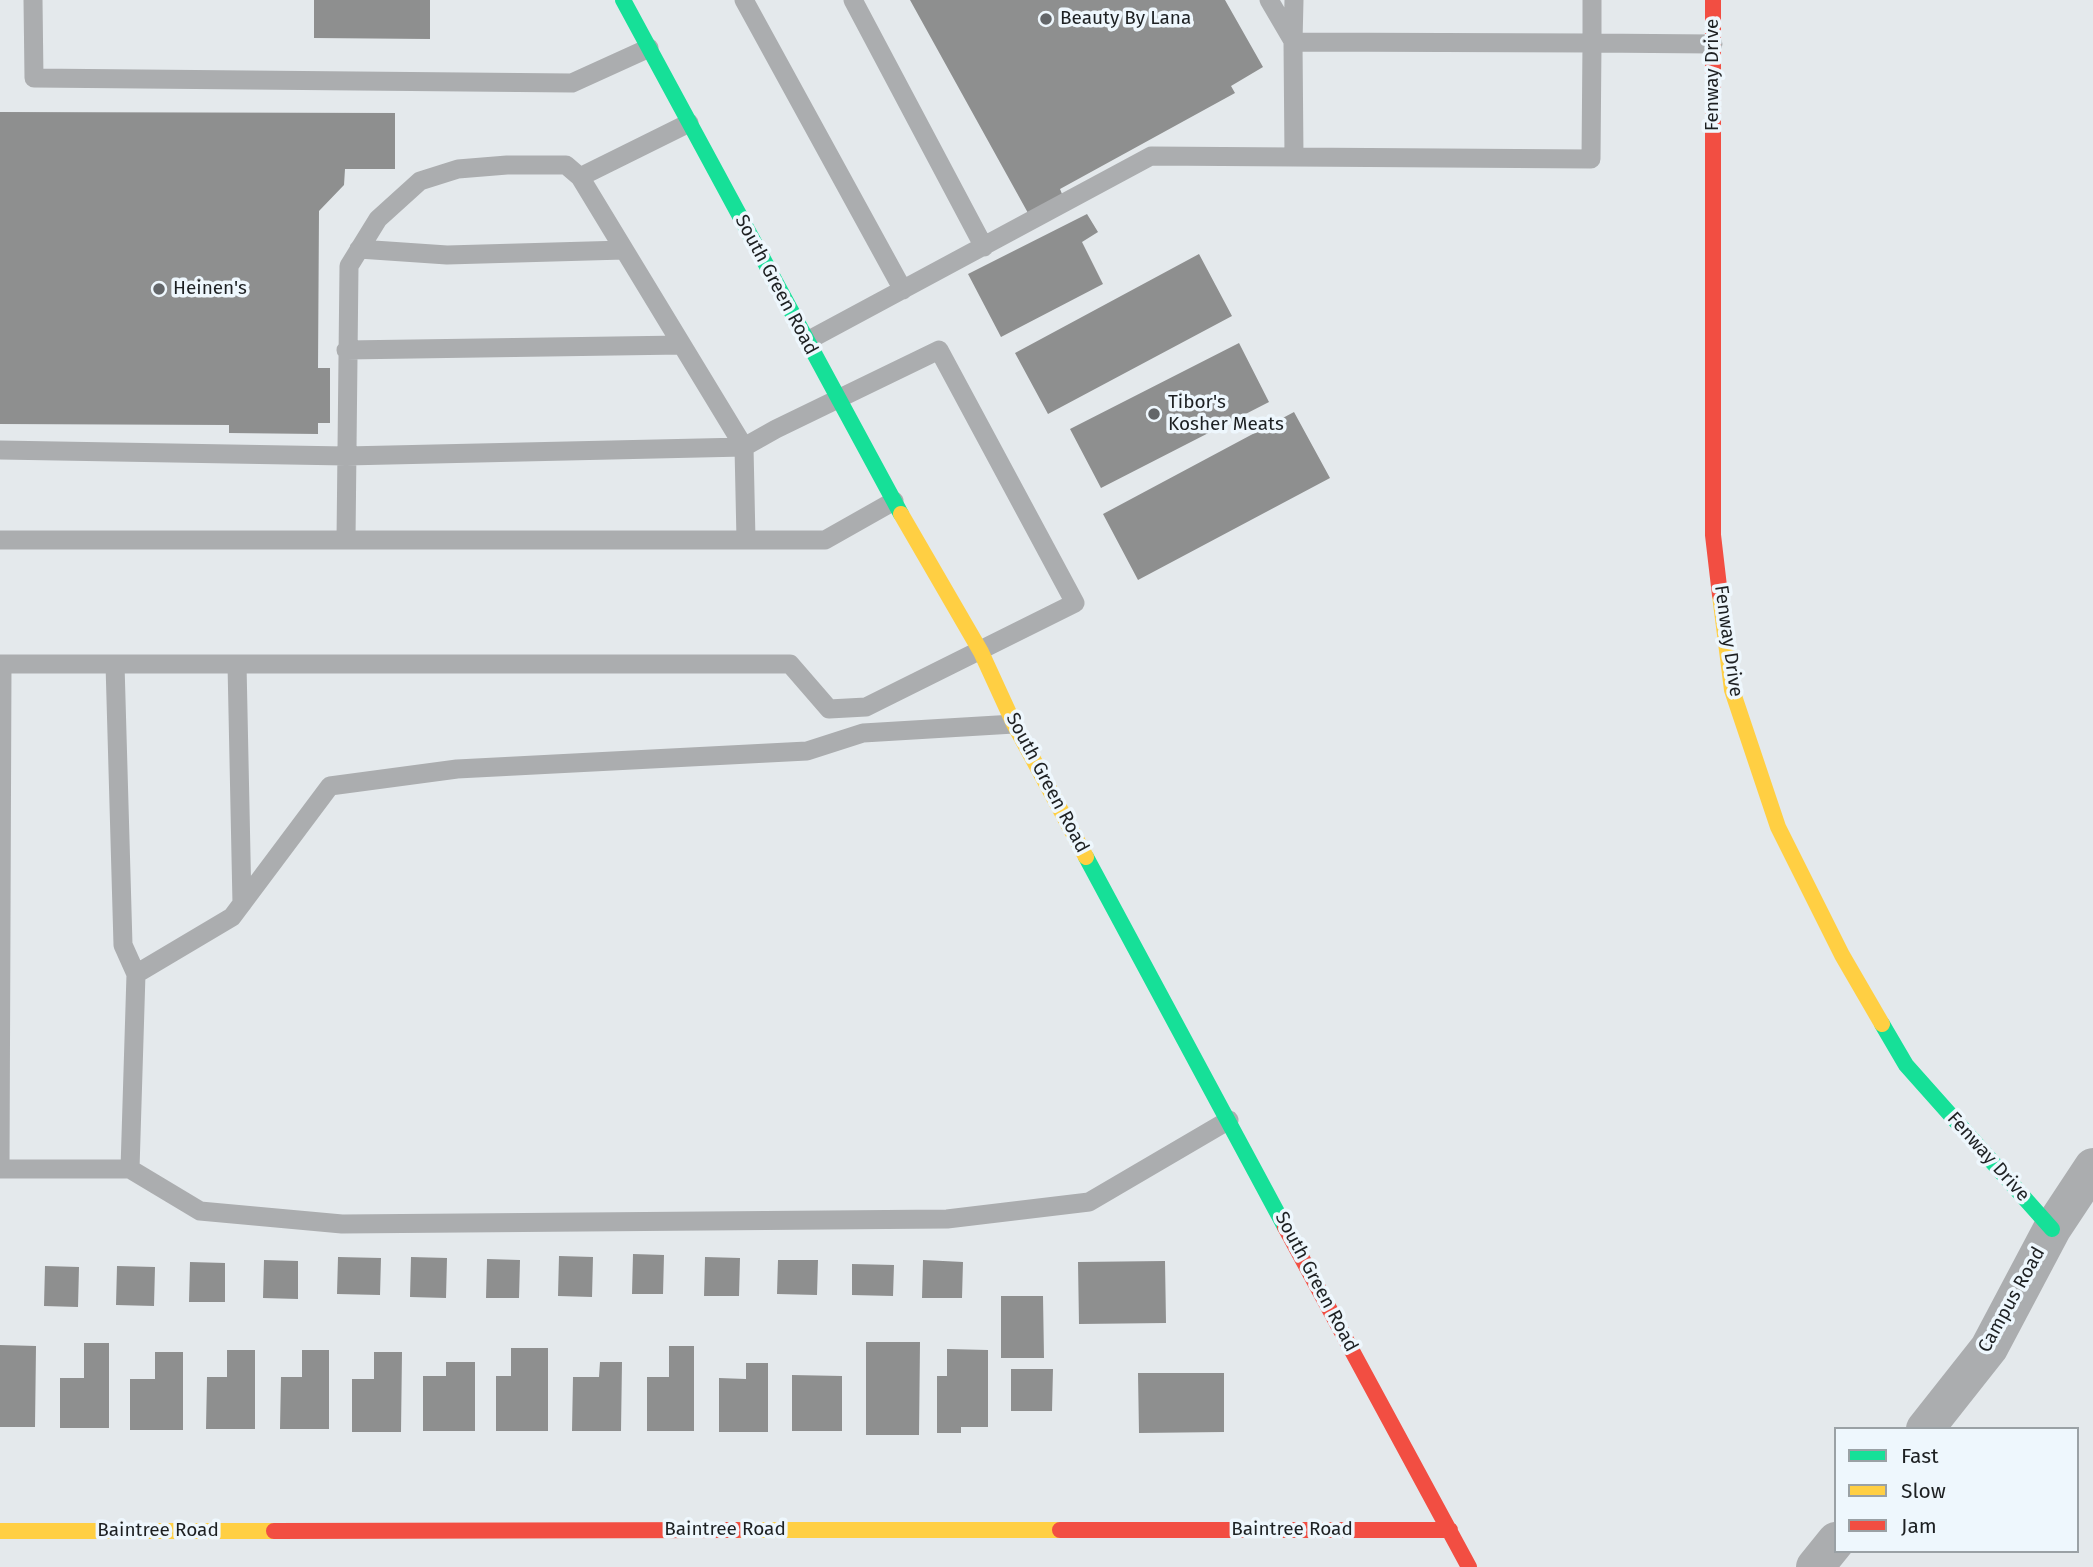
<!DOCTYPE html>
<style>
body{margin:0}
#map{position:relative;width:2093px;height:1567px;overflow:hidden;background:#e4e9ec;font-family:"Fira Sans",sans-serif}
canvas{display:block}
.legend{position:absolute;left:1834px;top:1427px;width:245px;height:126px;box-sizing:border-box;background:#eef7fd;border:2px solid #9aa1a5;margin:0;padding:9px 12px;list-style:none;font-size:21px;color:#1d2022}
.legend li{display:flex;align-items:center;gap:14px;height:35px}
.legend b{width:35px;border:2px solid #9aa1a5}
</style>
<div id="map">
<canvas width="2093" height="1567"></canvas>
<ul class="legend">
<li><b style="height:9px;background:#16e098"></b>Fast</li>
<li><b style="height:9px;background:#ffcf43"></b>Slow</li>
<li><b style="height:9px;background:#f24e42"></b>Jam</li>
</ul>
</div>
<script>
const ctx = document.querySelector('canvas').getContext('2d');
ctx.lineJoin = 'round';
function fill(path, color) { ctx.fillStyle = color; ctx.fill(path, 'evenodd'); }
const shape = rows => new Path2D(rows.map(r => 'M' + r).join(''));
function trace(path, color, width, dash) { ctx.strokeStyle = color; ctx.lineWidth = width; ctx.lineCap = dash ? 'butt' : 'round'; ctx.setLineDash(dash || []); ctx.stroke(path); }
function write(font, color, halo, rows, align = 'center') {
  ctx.font = font + ' "Fira Sans",sans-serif'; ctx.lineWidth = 7; ctx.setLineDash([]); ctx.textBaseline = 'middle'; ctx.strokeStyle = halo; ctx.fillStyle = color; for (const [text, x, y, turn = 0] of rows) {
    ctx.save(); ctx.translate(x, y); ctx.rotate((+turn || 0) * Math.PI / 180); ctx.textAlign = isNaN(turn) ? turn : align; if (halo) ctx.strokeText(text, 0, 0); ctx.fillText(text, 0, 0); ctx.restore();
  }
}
const building = shape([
 [314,0,430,0,430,39,314,38],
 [910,0,1225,0,1263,67,1231,86,1235,93,1060,189,1062,194,1028,213],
 [0,112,395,113,395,169,345,169,344,185,319,211,318,368,330,368,330,423,318,423,318,434,229,433,229,425,0,424],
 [1087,214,1098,232,1082,242,1103,284,1001,337,968,274],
 [1199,254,1232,316,1048,414,1015,353],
 [1239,343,1269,402,1101,488,1070,429],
 [1294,412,1330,478,1138,580,1103,514],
 [633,1254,664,1255,663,1294,632,1294],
 [559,1256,593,1257,592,1297,558,1296],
 [338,1257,381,1258,380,1295,337,1294],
 [411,1257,447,1258,446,1298,410,1297],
 [705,1257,740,1258,739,1296,704,1296],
 [487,1259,520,1260,519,1298,486,1298],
 [264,1260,298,1261,298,1299,263,1298],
 [778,1260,818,1260,817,1295,777,1294],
 [923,1260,963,1262,962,1298,922,1298],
 [1165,1261,1166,1323,1079,1324,1078,1262],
 [190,1262,225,1263,225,1302,189,1302],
 [852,1264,894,1265,893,1296,852,1295],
 [45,1266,79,1267,78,1307,44,1306],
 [117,1266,155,1267,154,1306,116,1305],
 [1001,1296,1043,1296,1044,1358,1001,1358],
 [866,1342,920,1342,919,1435,866,1435],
 [84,1343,109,1343,109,1428,60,1428,60,1378,84,1378],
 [0,1345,36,1346,35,1427,0,1427],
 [669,1346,694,1346,694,1431,647,1431,647,1377,669,1377],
 [511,1348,548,1348,548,1431,496,1431,496,1376,511,1376],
 [947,1349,988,1350,988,1427,961,1427,961,1433,937,1433,937,1376,947,1376],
 [227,1350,255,1350,255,1429,206,1429,207,1377,227,1377],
 [302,1350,329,1350,329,1429,280,1429,281,1377,302,1377],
 [155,1352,183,1352,183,1430,130,1430,130,1379,155,1379],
 [374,1352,402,1352,401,1432,352,1432,352,1379,374,1379],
 [446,1362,475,1362,475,1431,423,1431,423,1376,446,1376],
 [600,1362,622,1362,621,1431,572,1431,573,1377,599,1377],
 [746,1363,768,1363,768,1432,719,1432,719,1378,746,1379],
 [1011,1369,1053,1369,1052,1411,1011,1411],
 [1138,1373,1224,1373,1224,1432,1139,1433],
 [792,1375,842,1376,842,1431,792,1431]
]);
const lane = shape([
 [33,0,34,78,572,83,649,48],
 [744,0,903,290],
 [853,0,984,247],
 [1269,0,1293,41],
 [1592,0,1592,43,1713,44],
 [1293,42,1592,43,1591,159,1294,157,1293,42,1294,0],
 [580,177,689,123],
 [359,249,447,255,624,250],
 [807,341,1151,156,1294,157],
 [346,350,682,345],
 [0,450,346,456,744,447,776,429,939,350,1075,603,866,707,829,709,790,664,0,664],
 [0,540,825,540,894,501],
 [346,540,349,266,378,219,420,181,458,169,507,165,566,165,580,177,744,447,746,540],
 [237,664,242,904],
 [136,974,232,917,330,786,457,769,807,751,863,733,1014,724],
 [0,1169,130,1169,136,974,123,945,115,664],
 [0,1169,2,664],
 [130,1169,200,1211,342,1224,947,1219,1089,1202,1229,1120]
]);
const street = shape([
 [1925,1429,1989,1348,2052,1229,2093,1167],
 [1815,1567,1836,1541]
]);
const fast = shape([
 [623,0,901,514],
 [1086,857,1285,1227],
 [1882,1024,1906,1065,2052,1229]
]);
const slow = shape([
 [901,514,981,652,1014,724,1086,857],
 [1720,595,1732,690,1778,827,1842,955,1882,1024],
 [738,1530,1060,1530],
 [0,1531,274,1531]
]);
const jam = shape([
 [1713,0,1713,535,1720,595],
 [1285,1227,1469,1567],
 [1060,1530,1450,1530],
 [274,1531,738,1530]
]);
const markers = [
 [1046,19,7,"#636669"],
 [159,289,7,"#636669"],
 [1154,414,7,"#636669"]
];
const poiNames = [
 ["Beauty By Lana",1060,19],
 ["Heinen's",173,289],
 ["Tibor's",1168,403],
 ["Kosher Meats",1168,425]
];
const streetNames = [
 ["Fenway Drive",1713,75,-90],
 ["South Green Road",776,285,62],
 ["Fenway Drive",1728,641,82],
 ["South Green Road",1047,783,62],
 ["Fenway Drive",1988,1157,48],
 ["South Green Road",1316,1282,62],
 ["Campus Road",2012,1300,-61],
 ["Baintree Road",725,1530],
 ["Baintree Road",1292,1530],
 ["Baintree Road",158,1531]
];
fill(building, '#8e8f8f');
trace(lane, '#abadaf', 19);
trace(street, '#abadaf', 38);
trace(fast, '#16e098', 16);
trace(slow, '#ffcf43', 16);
trace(jam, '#f24e42', 16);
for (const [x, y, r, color] of markers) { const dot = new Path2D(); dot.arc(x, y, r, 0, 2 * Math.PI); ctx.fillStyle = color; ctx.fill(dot); trace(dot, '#eef7fd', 2.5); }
write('19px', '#1d2022', '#eef7fd', poiNames, 'left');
write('19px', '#1d2022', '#eef7fd', streetNames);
</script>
